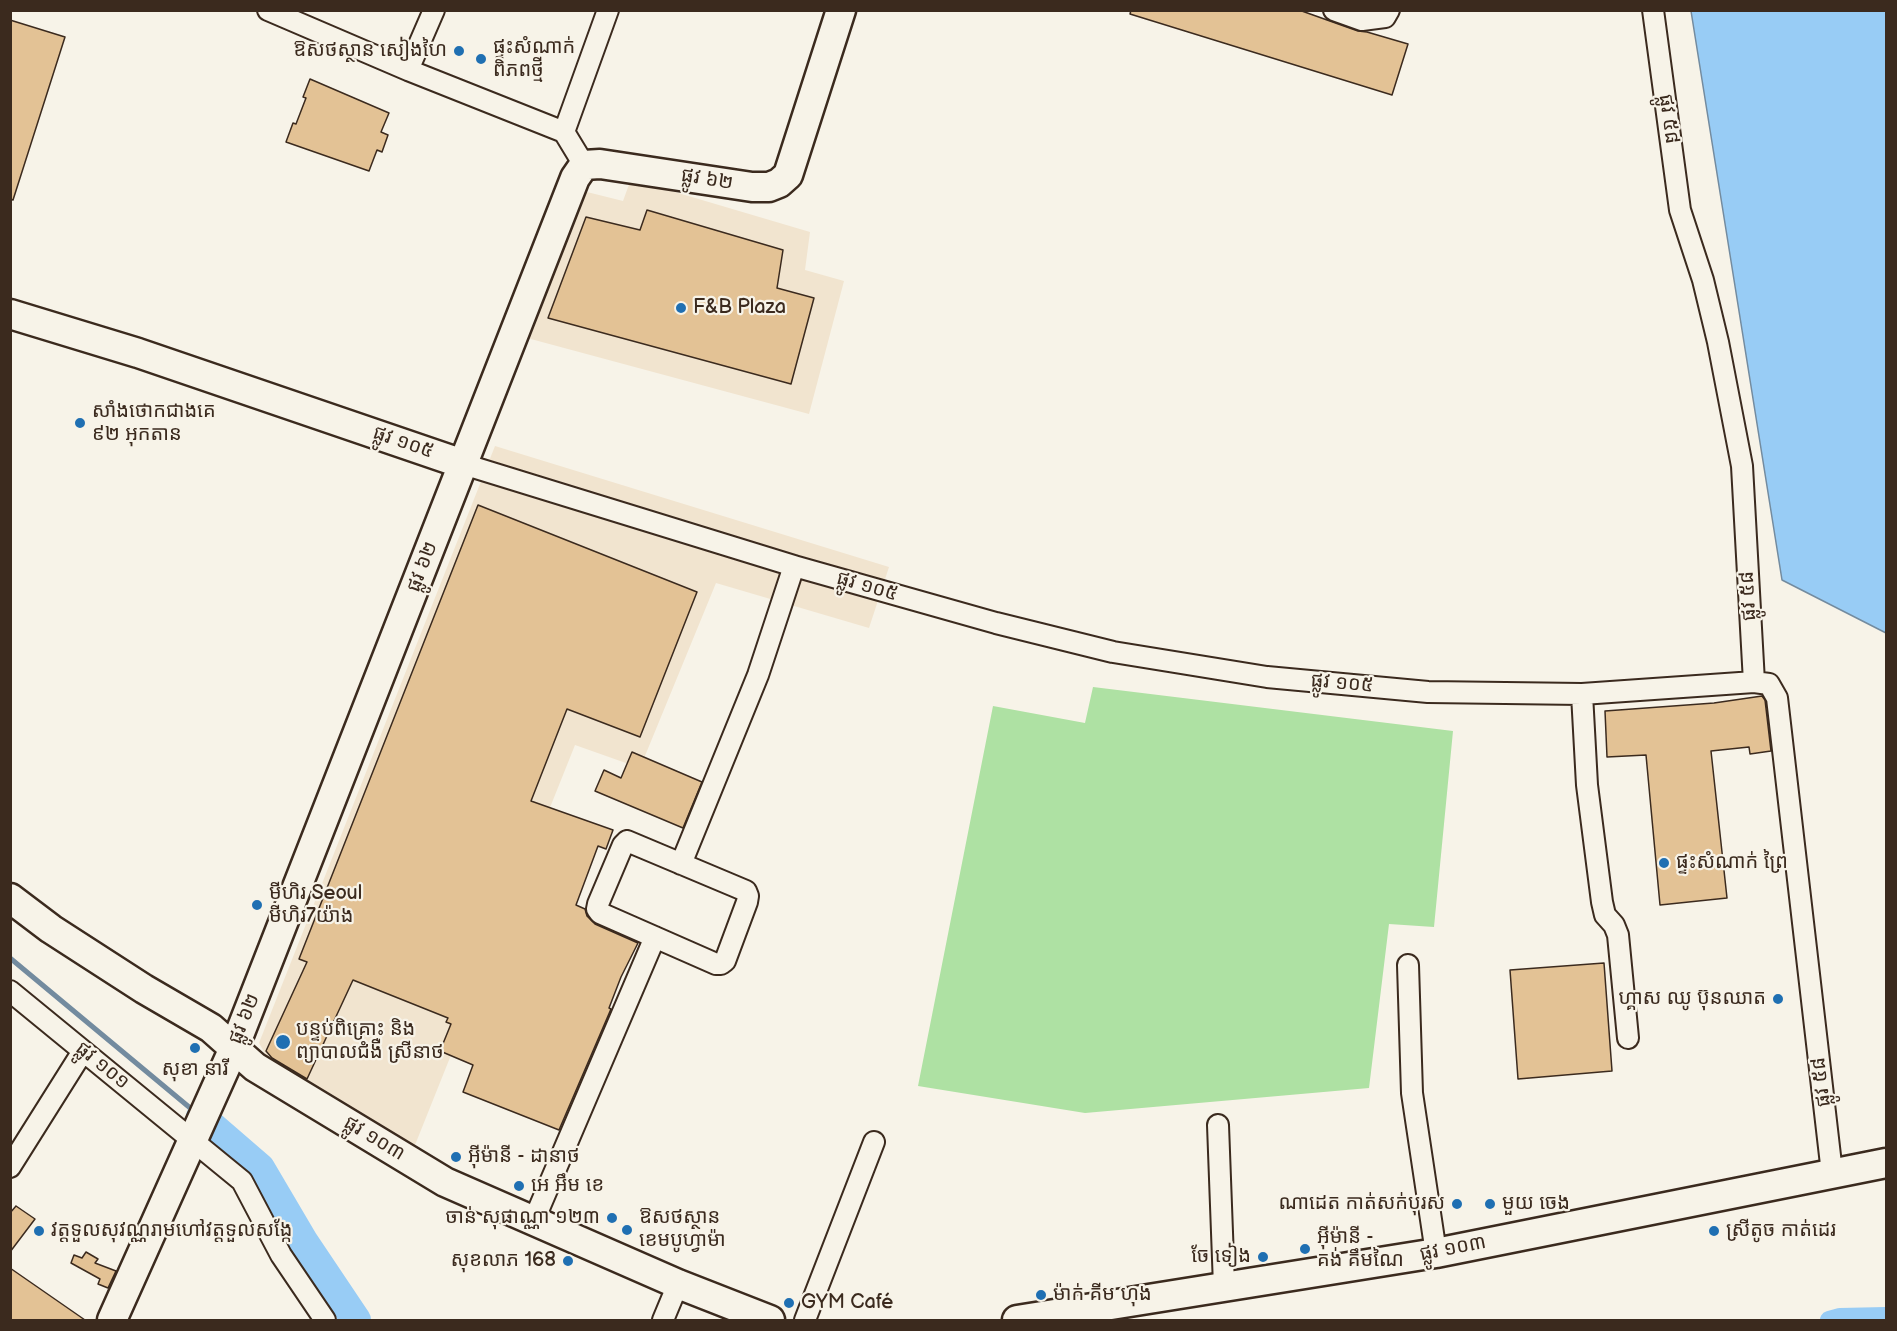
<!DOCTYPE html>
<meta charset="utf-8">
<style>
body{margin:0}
#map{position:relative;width:1897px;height:1331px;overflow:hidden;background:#f7f3e8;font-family:"Balsamiq Sans",sans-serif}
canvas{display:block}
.frame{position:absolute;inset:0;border:12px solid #3b2a1e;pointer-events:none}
</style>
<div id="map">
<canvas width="1897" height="1331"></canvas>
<div class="frame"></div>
</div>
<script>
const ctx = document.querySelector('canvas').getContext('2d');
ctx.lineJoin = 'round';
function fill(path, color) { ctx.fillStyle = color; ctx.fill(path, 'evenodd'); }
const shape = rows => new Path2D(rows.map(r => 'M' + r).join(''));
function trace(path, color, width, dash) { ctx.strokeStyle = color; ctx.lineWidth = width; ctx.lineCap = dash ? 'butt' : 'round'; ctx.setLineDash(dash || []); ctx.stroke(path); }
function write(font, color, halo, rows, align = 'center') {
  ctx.font = font + ' "Balsamiq Sans","Noto Sans Khmer",sans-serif'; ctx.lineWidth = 4.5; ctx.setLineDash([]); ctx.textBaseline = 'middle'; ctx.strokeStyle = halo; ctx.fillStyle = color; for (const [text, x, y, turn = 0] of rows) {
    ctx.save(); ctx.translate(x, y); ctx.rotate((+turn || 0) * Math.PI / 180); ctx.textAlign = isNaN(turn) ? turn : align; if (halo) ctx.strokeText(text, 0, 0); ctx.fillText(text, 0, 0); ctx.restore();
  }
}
const built = shape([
 [631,179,810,232,805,270,844,281,809,414,516,335,571,188,623,201],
 [495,446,889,567,869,628,716,583,640,768,575,745,413,1150,270,1062,259,1043]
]);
const green = shape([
 [1093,687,1453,731,1434,927,1389,924,1369,1088,1085,1113,918,1086,993,706,1085,723]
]);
const water = shape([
 [1691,11,1886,11,1886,633,1782,580,1691,11]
]);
const stream = shape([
 [10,958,195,1112]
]);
const canal = shape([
 [1829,1320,1840,1317,1886,1316]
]);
const river = shape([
 [201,1117,260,1168,303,1241,356,1320]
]);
const building = shape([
 [1131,10,1299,10,1358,31,1367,32,1408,44,1392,95,1130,14,1131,10],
 [10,20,65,37,13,200,10,199,10,20],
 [310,79,389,113,381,132,388,135,382,152,377,150,369,171,286,142,293,123,296,124,306,98,303,97,310,79],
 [647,210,783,250,777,288,814,298,791,384,548,318,586,217,640,230,647,210],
 [478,505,697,592,640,737,567,709,531,801,613,830,606,849,598,846,576,905,585,909,587,916,595,924,638,943,621,977,609,1008,611,1009,559,1130,463,1092,473,1065,440,1051,451,1024,446,1022,448,1018,353,980,307,1079,272,1058,266,1051,307,962,299,959,478,505],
 [1762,696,1765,700,1771,751,1750,754,1749,747,1711,751,1727,898,1660,905,1646,755,1607,757,1605,711,1714,703,1762,696],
 [632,752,702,782,683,828,595,791,604,770,621,778,632,752],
 [1604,963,1612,1071,1518,1079,1510,970,1604,963],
 [16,1206,35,1219,10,1252,10,1213,16,1206],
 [86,1252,98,1259,95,1263,116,1271,108,1288,98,1284,100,1279,71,1263,74,1255,82,1258,86,1252],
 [10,1268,85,1320,10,1320,10,1268]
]);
const street = shape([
 [268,10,408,70,564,132,584,165],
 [1334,10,1362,20,1385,17,1389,10],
 [1653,10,1680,210,1703,280,1718,342,1742,466,1754,682],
 [408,70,434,10],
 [564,132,608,10],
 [463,464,794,566,996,623,1113,652,1267,677,1428,692,1582,694,1754,682,1769,684,1777,698,1832,1173],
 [1582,694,1587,785,1602,902,1605,915,1614,925,1618,935,1628,1038],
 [627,841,746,891,748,896,747,902,725,961,721,964,716,964,600,913,597,909,598,904,623,845,627,841],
 [681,864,758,675,794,566],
 [1408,965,1412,1093,1436,1253],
 [10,991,242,1181,281,1255,325,1320],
 [1218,1125,1224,1286],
 [10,1167,83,1051],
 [534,1220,655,937],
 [663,1320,678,1284],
 [805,1320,874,1142]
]);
const secondary = shape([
 [10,314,138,353,463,464],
 [10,898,51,929,144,989,211,1028,255,1067,445,1182,678,1284,770,1320],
 [112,1320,234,1048,575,178,584,165,600,164,752,187,769,187,779,183,788,175,841,10],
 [1017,1320,1436,1253,1886,1163]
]);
const markers = [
 [459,51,6,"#1f6fb2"],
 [481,59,6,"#1f6fb2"],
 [681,308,6,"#1f6fb2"],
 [80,423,6,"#1f6fb2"],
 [1664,863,6,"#1f6fb2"],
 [257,905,6,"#1f6fb2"],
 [1778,999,6,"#1f6fb2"],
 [283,1042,8,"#1f6fb2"],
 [195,1048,6,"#1f6fb2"],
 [456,1157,6,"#1f6fb2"],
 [519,1186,6,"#1f6fb2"],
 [1457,1204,6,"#1f6fb2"],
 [1490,1204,6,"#1f6fb2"],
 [612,1218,6,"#1f6fb2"],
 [627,1230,6,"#1f6fb2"],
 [39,1231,6,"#1f6fb2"],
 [1714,1231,6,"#1f6fb2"],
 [1305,1249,6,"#1f6fb2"],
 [1263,1257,6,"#1f6fb2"],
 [568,1261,6,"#1f6fb2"],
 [1041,1295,6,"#1f6fb2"],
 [789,1303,6,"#1f6fb2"]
];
const poiNames = [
 ["ផ្ទះសំណាក់",493,48],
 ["ពិភពថ្មី",493,71],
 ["ឱសថស្ថាន សៀងហៃ",447,51,"right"],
 ["F&B Plaza",693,308],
 ["សាំងថោកជាងគេ",92,412],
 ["៩២ អុកតាន",92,435],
 ["ផ្ទះសំណាក់ ព្រៃ",1676,863],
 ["មីហិរ Seoul",269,894],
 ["មីហិរ7យ៉ាង",269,917],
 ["ហ្គាស ឈូ ប៊ុនឈាត",1766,999,"right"],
 ["បន្ទប់ពិគ្រោះ និង",296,1030],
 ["ព្យាបាលជំងឺ ស្រីនាថ",296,1053],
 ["សុខា នារី",195,1070,"center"],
 ["អ៊ីម៉ានី - ដានាថ",468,1157],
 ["អេ អឹម ខេ",531,1186],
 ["ណាដេត កាត់សក់បុរស",1445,1204,"right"],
 ["មួយ ចេង",1502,1204],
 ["ចាន់ សុផាណ្ណា ១២៣",600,1218,"right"],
 ["ឱសថស្ថាន",639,1218],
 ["ខេមបូហ្វាម៉ា",639,1241],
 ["វត្តទួលសុវណ្ណរាមហៅវត្តទួលសង្កែ",51,1231],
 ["ស្រីតូច កាត់ដេរ",1726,1231],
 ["អ៊ីម៉ានី -",1317,1238],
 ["គង់ គឹមណៃ",1317,1261],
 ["ចែ ទៀង",1251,1257,"right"],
 ["សុខលាភ 168",556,1261,"right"],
 ["ម៉ាក់ គីម ហុង",1053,1295],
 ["GYM Café",801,1303]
];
const streetNames = [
 ["ផ្លូវ ៥៨",1668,119,82],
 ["ផ្លូវ ៦២",707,180,9],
 ["ផ្លូវ ១០៥",403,443,19],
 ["ផ្លូវ ៦២",423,567,-69],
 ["ផ្លូវ ១០៥",867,587,16],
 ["ផ្លូវ ៥៨",1749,596,-93],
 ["ផ្លូវ ១០៥",1342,684,5],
 ["ផ្លូវ ៦២",245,1019,-68],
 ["ផ្លូវ ១០១",102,1066,39],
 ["ផ្លូវ ៥៨",1822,1082,-97],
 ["ផ្លូវ ១០៣",374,1139,31],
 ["ផ្លូវ ១០៣",1453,1249,-11]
];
fill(built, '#f1e4cf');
fill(green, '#aee1a3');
fill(water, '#98ccf5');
trace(water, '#738b9f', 1.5);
trace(stream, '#738b9f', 5);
trace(canal, '#98ccf5', 18);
trace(river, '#98ccf5', 30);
fill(building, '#e3c295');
trace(building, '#3b2a1e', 1.5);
trace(street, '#3b2a1e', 24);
trace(secondary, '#3b2a1e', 33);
trace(street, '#f7f3e8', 20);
trace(secondary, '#f7f3e8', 28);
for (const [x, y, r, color] of markers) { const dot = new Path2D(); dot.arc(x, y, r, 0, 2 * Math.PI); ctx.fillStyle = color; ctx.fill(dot); trace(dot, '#f7f3e8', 2); }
write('20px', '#3b2a1e', '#f7f3e8', poiNames, 'left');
write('20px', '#3b2a1e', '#f7f3e8', streetNames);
</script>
